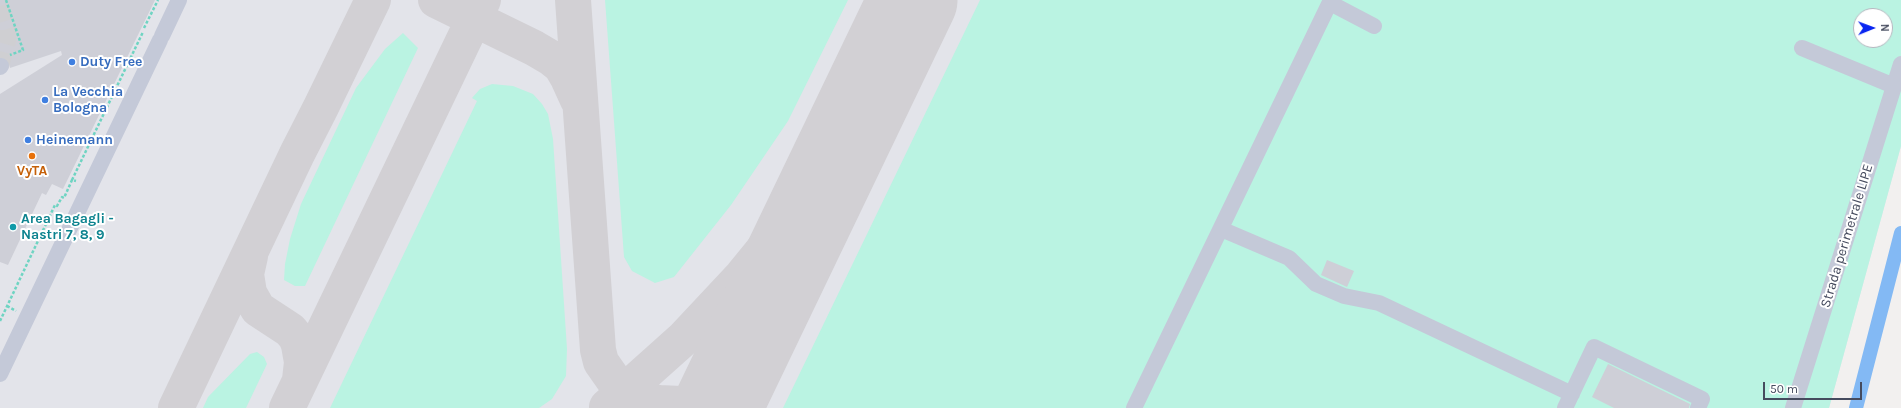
<!DOCTYPE html>
<style>
body{margin:0}
#map{position:relative;width:1901px;height:408px;overflow:hidden;background:#f2f0ef;font-family:Karla,sans-serif}
canvas{display:block}
.north{position:absolute;left:1853px;top:8px;width:40px;height:40px;box-sizing:border-box;background:#fff;border:1px solid #b5b7bf;border-radius:50%;rotate:89deg;font-size:11px;font-weight:700;line-height:16px;text-align:center;color:#454b5e}
.north::after{content:'';display:block;margin:auto;width:14px;height:18px;background:#0926f1;clip-path:polygon(50% 0,100% 100%,50% 72%,0 100%)}
.scale{position:absolute;left:1763px;top:382px;width:99px;height:18px;box-sizing:border-box;border:2px solid #454b5e;border-top:0;padding-left:5px;font-size:12px;line-height:14px;white-space:nowrap;color:#454b5e;-webkit-text-stroke:3px #fff;paint-order:stroke}
</style>
<div id="map">
<canvas width="1901" height="408"></canvas>
<div class="north">N</div>
<div class="scale">50 m</div>
</div>
<script>
const ctx = document.querySelector('canvas').getContext('2d');
ctx.lineJoin = 'round';
function fill(path, color) { ctx.fillStyle = color; ctx.fill(path, 'evenodd'); }
const shape = rows => new Path2D(rows.map(r => 'M' + r).join(''));
function trace(path, color, width, dash) { ctx.strokeStyle = color; ctx.lineWidth = width; ctx.lineCap = dash ? 'butt' : 'round'; ctx.setLineDash(dash || []); ctx.stroke(path); }
function write(font, color, halo, rows, align = 'center') {
  ctx.font = font + ' Karla,sans-serif'; ctx.lineWidth = 4; ctx.setLineDash([]); ctx.textBaseline = 'middle'; ctx.strokeStyle = halo; ctx.fillStyle = color; for (const [text, x, y, turn = 0] of rows) {
    ctx.save(); ctx.translate(x, y); ctx.rotate((+turn || 0) * Math.PI / 180); ctx.textAlign = isNaN(turn) ? turn : align; if (halo) ctx.strokeText(text, 0, 0); ctx.fillText(text, 0, 0); ctx.restore();
  }
}
const airport = shape([
 [0,0,1901,0,1901,146,1829,408,0,408],
 [1861,16,1885,16,1885,40,1861,40]
]);
const green = shape([
 [605,0,848,0,788,121,731,205,674,277,655,283,632,271,624,257],
 [980,0,1901,0,1901,146,1829,408,783,408],
 [1861,16,1885,16,1885,40,1861,40],
 [403,33,418,48,305,286,295,286,284,280,285,264,290,239,301,204,356,88,385,49],
 [492,84,513,86,533,94,542,104,548,114,553,139,567,349,566,376,552,399,539,408,330,408,477,101,472,98,480,89],
 [257,352,264,357,267,364,246,408,203,408,208,397,250,354]
]);
const canal = shape([
 [1856,408,1901,233]
]);
const taxiway = shape([
 [436,0,534,48,551,58,561,66,568,78,578,100],
 [573,0,598,350,601,362,615,382,625,392,632,396,641,400,659,403,681,404,691,402,713,390,737,366],
 [250,256,246,274,249,293,258,309,290,330,296,337,299,345,302,362,300,380],
 [607,407,683,339,742,276,796,210,853,125],
 [176,408,297,154,321,107,373,0],
 [287,408,483,0]
]);
const runway = shape([
 [717,408,913,0]
]);
const building = shape([
 [0,0,155,0,63,189,52,184,46,195,42,193,8,265,0,262,0,94,62,55,61,51,10,68,8,60,0,57],
 [1327,260,1354,271,1347,287,1321,275],
 [1608,364,1690,404,1689,408,1614,408,1592,397]
]);
const minorTunnel = shape([
 [0,6,8,30,8,41,1,66]
]);
const path = shape([
 [6,0,23,50,10,55],
 [144,28,158,0],
 [72,180,143,32],
 [7,306,16,311],
 [0,321,55,205,57,206,62,197,64,198,72,180,76,181]
]);
const minor = shape([
 [1330,3,1374,26],
 [162,36,179,0],
 [1802,48,1894,86],
 [0,67,1,66],
 [1221,229,1289,258,1316,284,1344,296,1379,303,1572,394],
 [0,374,160,40],
 [1134,408,1331,0],
 [1565,408,1594,347,1702,399,1698,408],
 [1793,408,1901,64]
]);
const markers = [
 [72,62,4,"#3f7fe0"],
 [45,100,4,"#3f7fe0"],
 [28,140,4,"#3f7fe0"],
 [32,156,4,"#e8710a"],
 [13,227,4,"#0f9aa8"]
];
const shopNames = [
 ["Duty Free",80,62],
 ["La Vecchia",53,92],
 ["Bologna",53,108],
 ["Heinemann",36,140]
];
const foodNames = [
 ["VyTA",32,171]
];
const cultureNames = [
 ["Area Bagagli -",21,219],
 ["Nastri 7, 8, 9",21,235]
];
const streetNames = [
 ["Strada perimetrale LIPE",1847,236,-73]
];
fill(airport, '#e3e4ea');
fill(green, '#baf3e2');
trace(canal, '#83b9f4', 14);
trace(taxiway, '#d2d0d4', 36);
trace(runway, '#d2d0d4', 89);
fill(building, '#cecfd7');
trace(minorTunnel, '#cfcfd2', 16, [16, 8]);
trace(path, '#6fd4c2', 2.5, [3, 2]);
trace(minor, '#c4c9d8', 16);
for (const [x, y, r, color] of markers) { const dot = new Path2D(); dot.arc(x, y, r, 0, 2 * Math.PI); ctx.fillStyle = color; ctx.fill(dot); trace(dot, '#fff', 1.5); }
write('bold 14px', '#366cbe', '#fff', shopNames, 'left');
write('bold 14px', '#c56008', '#fff', foodNames);
write('bold 14px', '#0d838f', '#fff', cultureNames, 'left');
write('14px', '#454b5e', '#fff', streetNames);
</script>
